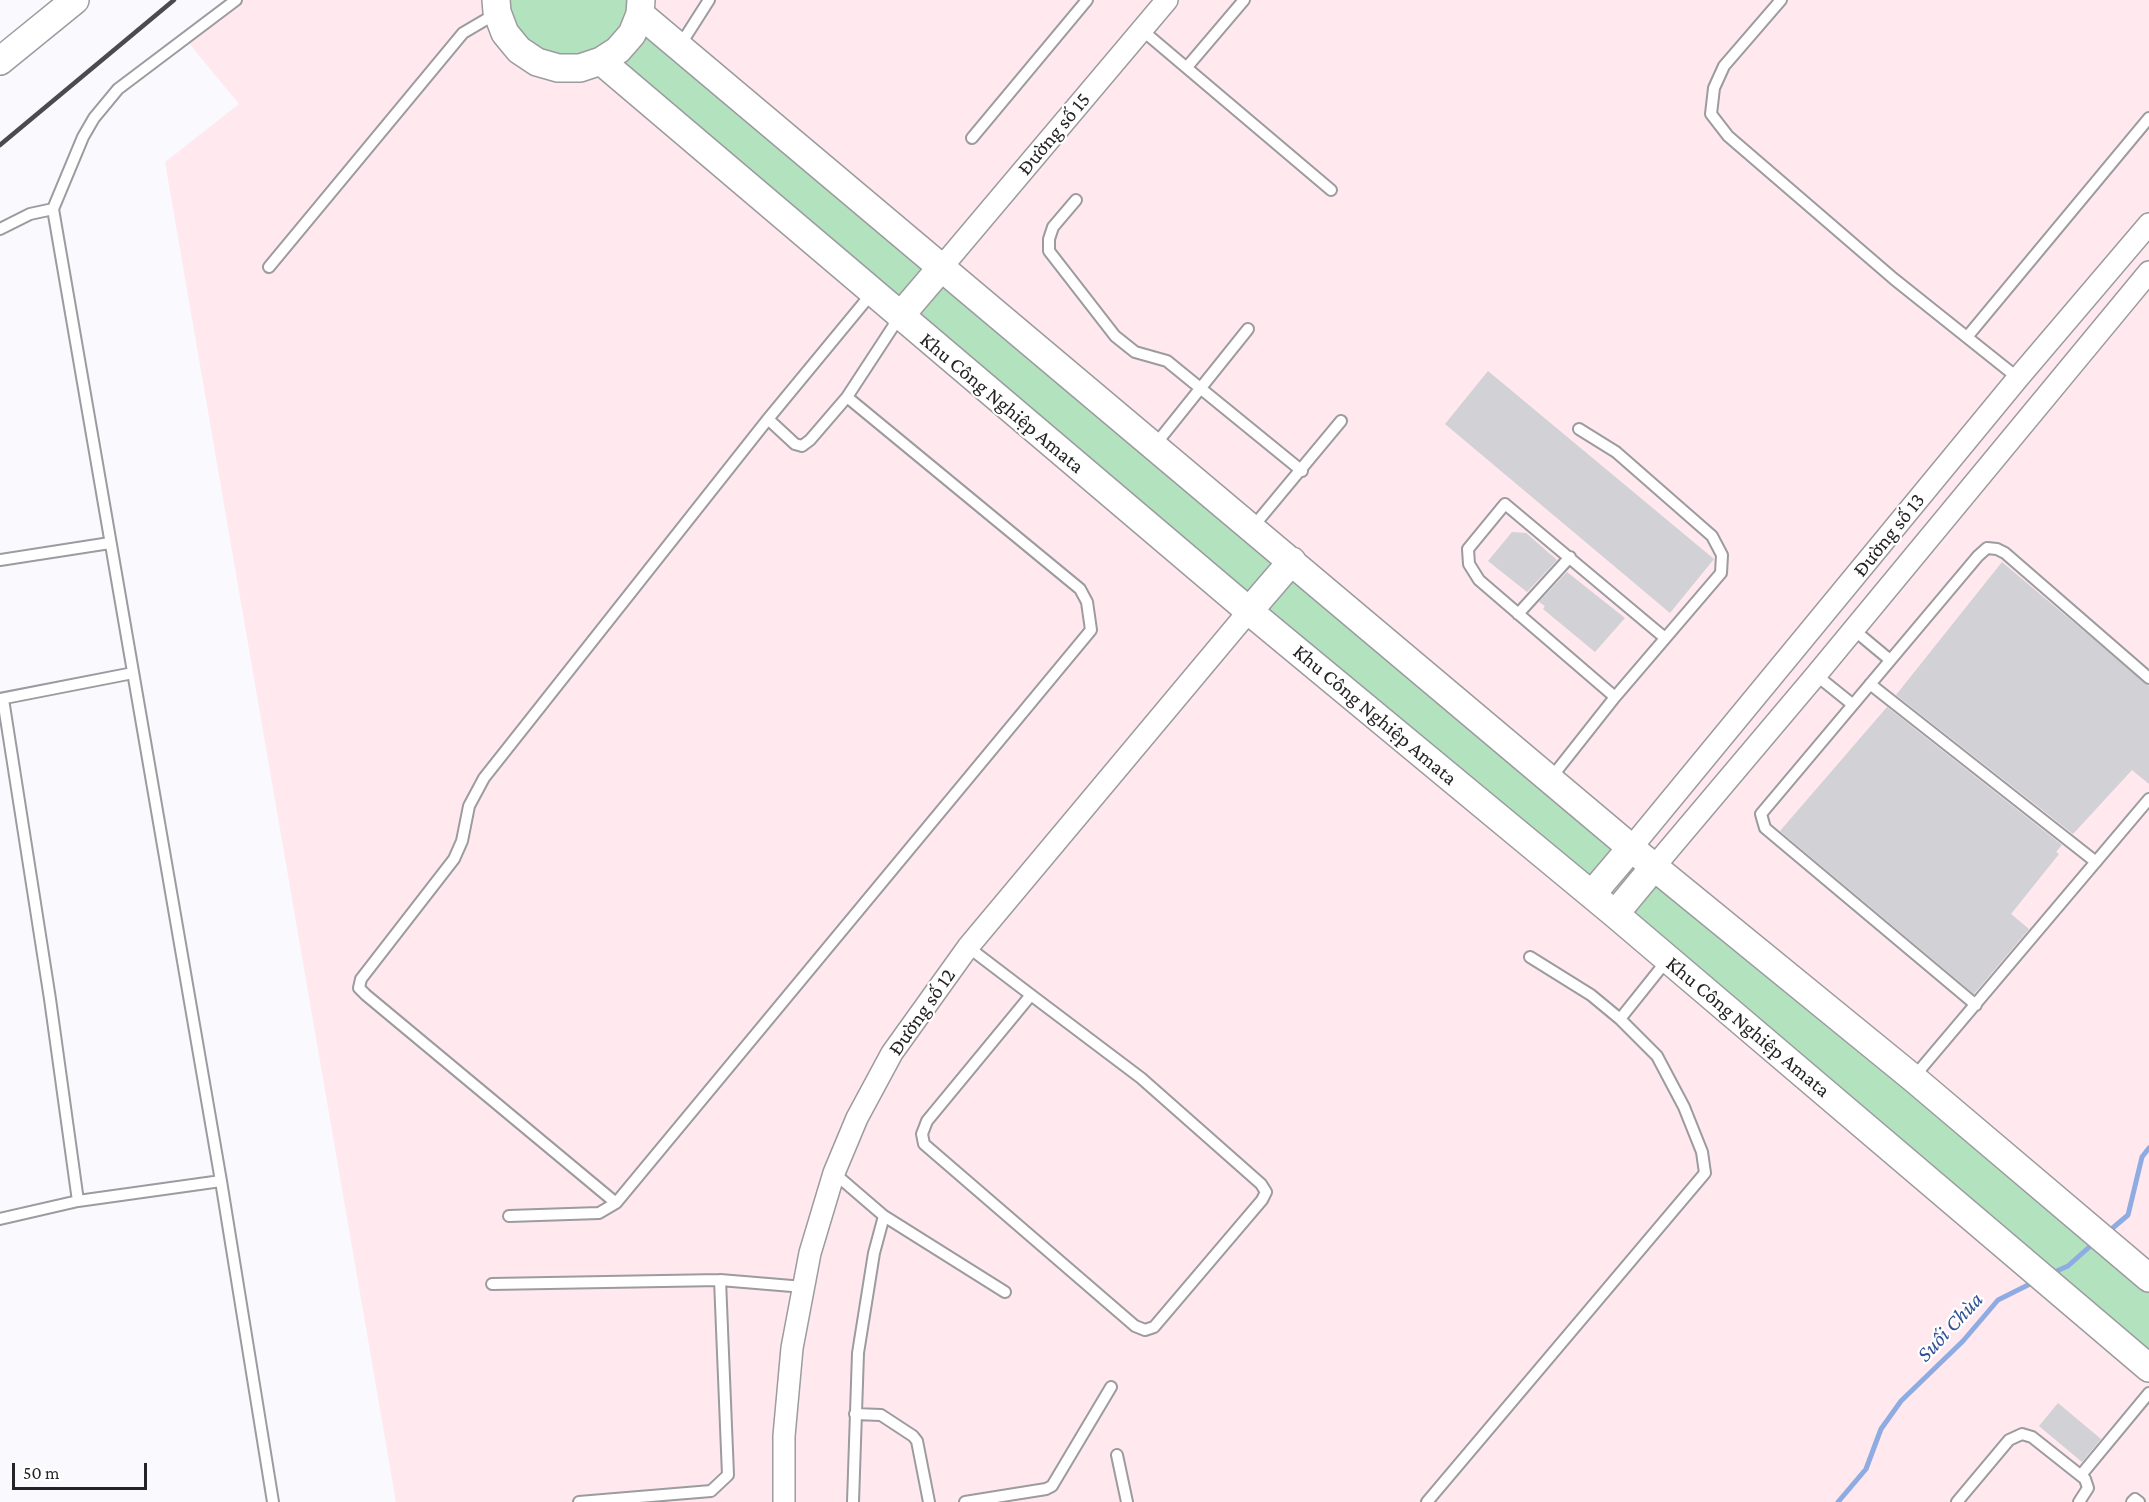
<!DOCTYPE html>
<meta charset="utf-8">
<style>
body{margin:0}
#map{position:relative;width:2149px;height:1502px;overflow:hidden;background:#f9f9fe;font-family:"Crimson Pro",serif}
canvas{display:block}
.scale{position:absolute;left:12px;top:1463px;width:135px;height:27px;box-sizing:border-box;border:3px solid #242426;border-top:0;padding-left:8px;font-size:18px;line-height:21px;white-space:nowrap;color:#242426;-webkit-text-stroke:4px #fff;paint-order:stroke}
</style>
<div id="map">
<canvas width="2149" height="1502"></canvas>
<div class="scale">50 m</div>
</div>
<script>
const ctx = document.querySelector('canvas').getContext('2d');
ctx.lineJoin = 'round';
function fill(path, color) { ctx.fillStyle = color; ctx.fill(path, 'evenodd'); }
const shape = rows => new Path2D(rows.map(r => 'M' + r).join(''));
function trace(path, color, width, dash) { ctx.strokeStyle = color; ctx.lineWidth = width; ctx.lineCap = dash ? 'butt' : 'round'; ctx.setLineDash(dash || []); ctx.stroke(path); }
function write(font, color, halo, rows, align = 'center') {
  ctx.font = font + ' "Crimson Pro",serif'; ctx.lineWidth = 4.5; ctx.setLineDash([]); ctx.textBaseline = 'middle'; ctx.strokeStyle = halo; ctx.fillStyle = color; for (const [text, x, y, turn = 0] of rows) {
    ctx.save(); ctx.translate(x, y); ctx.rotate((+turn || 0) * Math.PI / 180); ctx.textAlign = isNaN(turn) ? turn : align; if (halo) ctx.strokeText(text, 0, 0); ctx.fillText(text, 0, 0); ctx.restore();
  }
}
const industrial = shape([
 [243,0,2149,0,2149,1502,396,1502,165,162,239,104,187,41]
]);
const green = shape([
 [506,0,632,0,616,38,584,57,547,55,517,33],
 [644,31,930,272,902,304,617,64],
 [939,279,1281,565,1252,599,911,312],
 [1289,573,1619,851,1593,882,1260,606],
 [1651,878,2149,1293,2149,1354,1626,910]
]);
const stream = shape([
 [2108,1232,2128,1215,2142,1157,2149,1148],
 [2050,1274,2068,1266,2096,1241],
 [1838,1502,1866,1469,1881,1429,1901,1401,1963,1341,1998,1300,2034,1282]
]);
const building = shape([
 [1488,371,1714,559,1670,613,1445,424],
 [1512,532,1526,533,1557,560,1527,592,1488,561],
 [2002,562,2149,686,2149,784,2132,770,2073,834,1896,695],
 [1567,572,1625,618,1595,652,1543,609,1545,606,1539,602],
 [1887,707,2062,845,2056,852,2059,854,2011,914,2029,929,1974,994,1780,831],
 [2058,1403,2101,1439,2082,1462,2039,1426]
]);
const service = shape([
 [1781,0,1724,66,1714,88,1711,114,1728,136,1894,279,2018,378],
 [1142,30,1331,190],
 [679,47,709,0],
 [1187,67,1244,0],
 [972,138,1087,0],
 [1076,200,1053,227,1049,239,1049,251,1115,336,1135,352,1167,361,1302,471],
 [53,209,83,137,94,118,118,89,236,0],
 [0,229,30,214,53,209,221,1181,273,1502],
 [269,267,463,33,497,13],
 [872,293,768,419,484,778,469,806,462,841,454,859,361,979,359,988,366,995,616,1203,1091,630,1087,602,1080,589,847,397,900,316],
 [1967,337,2149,118],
 [768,419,795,444,802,446,810,440,847,397],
 [1579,429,1616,452,1712,536,1722,555,1721,573,1615,697],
 [1155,445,1248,329],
 [1252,528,1341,421],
 [0,560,110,543],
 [1518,614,1570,557],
 [1854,630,1890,660],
 [1816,675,1852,704],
 [1870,684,2096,862],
 [0,699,133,673],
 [3,699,50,999,78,1201],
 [1551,778,1615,697,1479,580,1469,564,1468,549,1505,504,1665,638],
 [968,947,1031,995,1141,1078,1261,1184,1266,1192,1262,1200,1154,1327,1145,1330,1135,1326,924,1144,922,1134,927,1121,1031,995],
 [1530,957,1591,995,1620,1019,1668,959],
 [1976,1005,1765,828,1761,814,1978,556,1987,548,1997,549,2005,553,2149,678],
 [1913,1078,2149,799],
 [834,1173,884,1216,874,1253,858,1353,853,1502],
 [509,1216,599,1213,616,1203],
 [884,1216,1005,1292],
 [0,1219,78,1201,221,1181],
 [492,1284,720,1280,804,1287],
 [855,1414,881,1415,913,1436,917,1441,929,1502],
 [1117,1455,1127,1502],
 [2081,1475,2149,1393],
 [579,1502,711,1491,728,1475,720,1280],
 [965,1502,1046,1489,1052,1486,1111,1387],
 [1427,1502,1705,1173,1702,1152,1684,1107,1657,1056,1620,1019],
 [1957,1502,2009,1440,2022,1434,2032,1437,2085,1479,2088,1488,2079,1502],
 [2132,1502,2135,1499,2139,1502]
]);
const minor = shape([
 [941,268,1167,0],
 [1631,848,2018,378,2149,224],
 [1654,867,1816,675,2149,272],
 [784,1502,784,1436,792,1348,810,1253,834,1173,857,1118,892,1053,968,947,1249,611]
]);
const tertiary = shape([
 [496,0,497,12,505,33,519,50,537,62,558,68,580,68,601,61,618,50,632,34,640,14,641,0],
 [640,14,1642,857,1913,1078,2149,1278],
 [0,61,75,0],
 [601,61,1249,611,1615,914,2149,1368],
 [900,316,941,268],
 [1249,611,1292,561],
 [1592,894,1631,848],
 [1615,914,1654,867]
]);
const rail = shape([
 [0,145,174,0]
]);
const streetNames = [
 ["Đường số 15",1054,134,-50],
 ["Khu Công Nghiệp Amata",1002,403,40],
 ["Đường số 13",1889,535,-51],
 ["Khu Công Nghiệp Amata",1375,715,40],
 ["Đường số 12",922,1012,-55],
 ["Khu Công Nghiệp Amata",1748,1027,40]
];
const waterNames = [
 ["Suối Chùa",1950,1327,-47]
];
fill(industrial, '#ffe9ee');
fill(green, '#b3e3be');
trace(stream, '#8eace2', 5);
fill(building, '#d1d1d6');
trace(service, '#9b9ba0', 14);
trace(minor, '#9b9ba0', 24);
trace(tertiary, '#9b9ba0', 30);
trace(service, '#fff', 10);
trace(minor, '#fff', 21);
trace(tertiary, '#fff', 27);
trace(rail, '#4b4b4e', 4.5);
write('21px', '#242426', '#fff', streetNames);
write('italic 22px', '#305294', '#fff', waterNames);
</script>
